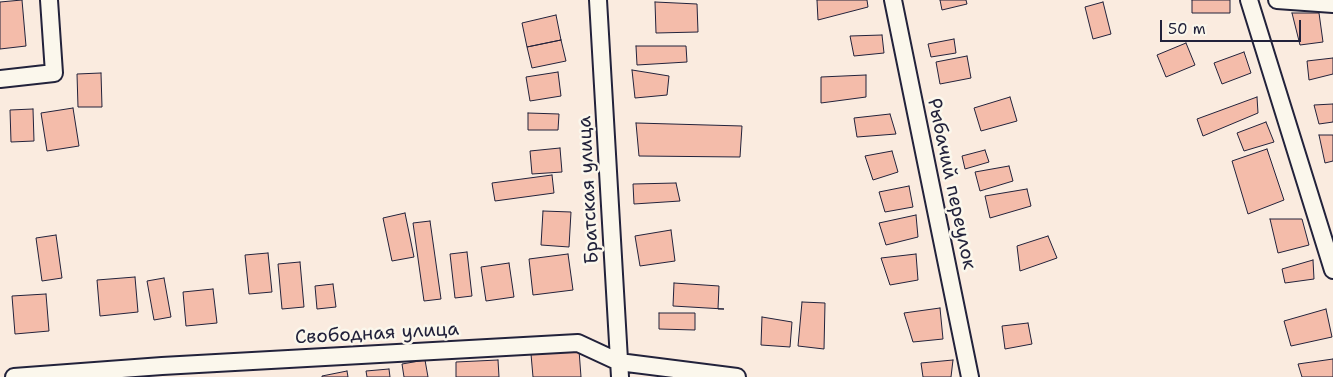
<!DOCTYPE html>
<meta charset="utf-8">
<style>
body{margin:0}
#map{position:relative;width:1333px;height:377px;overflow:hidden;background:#faebdf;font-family:"Shantell Sans",sans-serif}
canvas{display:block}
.scale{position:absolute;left:1160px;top:20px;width:141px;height:22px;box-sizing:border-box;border:2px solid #22223b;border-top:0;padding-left:6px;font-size:15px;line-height:18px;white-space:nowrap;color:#22223b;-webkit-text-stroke:4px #fbf7ec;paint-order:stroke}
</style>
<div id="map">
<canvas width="1333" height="377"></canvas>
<div class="scale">50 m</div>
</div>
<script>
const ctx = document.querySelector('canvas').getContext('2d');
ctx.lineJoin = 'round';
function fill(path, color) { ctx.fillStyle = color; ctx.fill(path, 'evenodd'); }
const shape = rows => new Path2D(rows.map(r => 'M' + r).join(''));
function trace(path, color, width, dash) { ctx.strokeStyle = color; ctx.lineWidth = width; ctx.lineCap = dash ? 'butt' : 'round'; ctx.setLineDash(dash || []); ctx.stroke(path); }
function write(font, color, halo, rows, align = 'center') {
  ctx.font = font + ' "Shantell Sans",sans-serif'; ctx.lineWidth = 5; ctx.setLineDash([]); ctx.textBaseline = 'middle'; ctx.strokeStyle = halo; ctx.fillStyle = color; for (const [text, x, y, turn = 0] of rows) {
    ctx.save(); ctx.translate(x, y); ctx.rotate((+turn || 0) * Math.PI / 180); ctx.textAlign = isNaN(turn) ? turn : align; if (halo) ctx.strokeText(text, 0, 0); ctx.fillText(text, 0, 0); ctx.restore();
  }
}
const building = shape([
 [22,0,26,46,0,49,0,2,22,0],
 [817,0,867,0,868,7,818,20,817,0],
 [940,0,966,0,967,4,942,10,940,0],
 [1192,0,1230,0,1230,13,1192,13,1192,0],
 [655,2,697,4,698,32,656,33,655,2],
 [1103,2,1111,34,1093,39,1085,7,1103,2],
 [1292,13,1319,13,1323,42,1300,45,1292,13],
 [556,15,561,40,527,47,522,23,556,15],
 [882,35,884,53,854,56,850,36,882,35],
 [954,39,956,53,931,57,928,44,954,39],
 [561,40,566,61,532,68,527,47,561,40],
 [1186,43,1195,65,1166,77,1157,55,1186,43],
 [636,46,686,46,687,62,637,65,636,46],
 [1244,52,1251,73,1222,84,1214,63,1244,52],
 [967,56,971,78,940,84,936,62,967,56],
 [1333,58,1333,74,1309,80,1307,61,1333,58],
 [632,70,669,76,667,95,635,98,632,70],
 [558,72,561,96,530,101,526,77,558,72],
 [101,73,102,107,78,107,77,74,101,73],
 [866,75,866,97,821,103,821,77,866,75],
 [1010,97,1017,121,981,131,974,108,1010,97],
 [1257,97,1258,113,1203,136,1197,119,1257,97],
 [1333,104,1333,122,1319,124,1314,105,1333,104],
 [73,108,79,146,47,151,41,113,73,108],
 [33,109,34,141,11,142,10,110,33,109],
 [528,113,559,114,558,130,528,130,528,113],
 [890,114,896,134,857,137,854,118,890,114],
 [1266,122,1274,142,1244,151,1237,133,1266,122],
 [636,123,742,126,740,157,639,156,636,123],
 [1319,135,1333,135,1333,161,1325,163,1319,135],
 [560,148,562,172,532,174,530,151,560,148],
 [1267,149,1284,200,1248,214,1232,161,1267,149],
 [985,150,989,162,965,169,962,156,985,150],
 [892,151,898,172,873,180,865,156,892,151],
 [1009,166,1013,181,980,191,975,172,1009,166],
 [552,175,554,193,495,201,492,183,552,175],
 [676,183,680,201,634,204,633,184,676,183],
 [909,186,913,207,885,212,879,192,909,186],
 [1027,189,1031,206,990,218,985,196,1027,189],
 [543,211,571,212,569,247,541,245,543,211],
 [405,213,414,257,392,261,383,218,405,213],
 [916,215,918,237,886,245,879,223,916,215],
 [1270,219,1302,219,1309,245,1278,253,1270,219],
 [430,221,441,299,424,301,413,223,430,221],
 [671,230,675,261,640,266,635,236,671,230],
 [56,235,62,278,42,281,36,238,56,235],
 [1048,236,1057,258,1020,271,1017,246,1048,236],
 [467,252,472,296,455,298,450,254,467,252],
 [268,253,272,292,249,294,245,255,268,253],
 [568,254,573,290,533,295,529,259,568,254],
 [916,254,918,280,890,285,881,258,916,254],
 [1313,260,1314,279,1285,283,1282,269,1313,260],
 [300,262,304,307,282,309,278,264,300,262],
 [509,263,514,297,486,301,481,267,509,263],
 [135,277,138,312,100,316,97,280,135,277],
 [164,278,171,317,154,320,147,281,164,278],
 [674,283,719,286,718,309,724,309,673,306,674,283],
 [333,284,336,307,317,309,315,286,333,284],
 [213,289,217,323,186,326,183,292,213,289],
 [46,294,49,331,15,334,12,296,46,294],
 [802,302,825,303,824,349,798,346,802,302],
 [940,308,943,339,913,342,904,313,940,308],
 [1326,309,1332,337,1291,346,1284,321,1326,309],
 [659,313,695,313,695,330,659,329,659,313],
 [762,317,792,322,790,347,761,345,762,317],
 [1028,323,1032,344,1005,349,1002,326,1028,323],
 [579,350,581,377,533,377,531,354,579,350],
 [1333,359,1333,377,1302,377,1298,364,1333,359],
 [425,360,428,377,404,377,402,364,425,360],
 [498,360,499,377,456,377,456,362,498,360],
 [953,360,951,377,923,377,921,363,953,360],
 [389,369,390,377,367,377,366,371,389,369],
 [347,371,348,377,322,377,322,376,347,371]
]);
const street = shape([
 [598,0,620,377],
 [893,0,970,377],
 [1249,0,1333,270],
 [1277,0,1333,4],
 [0,79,54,73,49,0],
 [14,377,162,366,578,343,619,362,737,377]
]);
const streetNames = [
 ["Рыбачий переулок",951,184,78],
 ["Братская улица",589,190,-93],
 ["Свободная улица",377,334,-3]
];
fill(building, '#f4bcaa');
trace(building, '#22223b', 1);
trace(street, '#22223b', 20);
trace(street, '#fbf7ec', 16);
write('19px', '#22223b', '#fbf7ec', streetNames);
</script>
